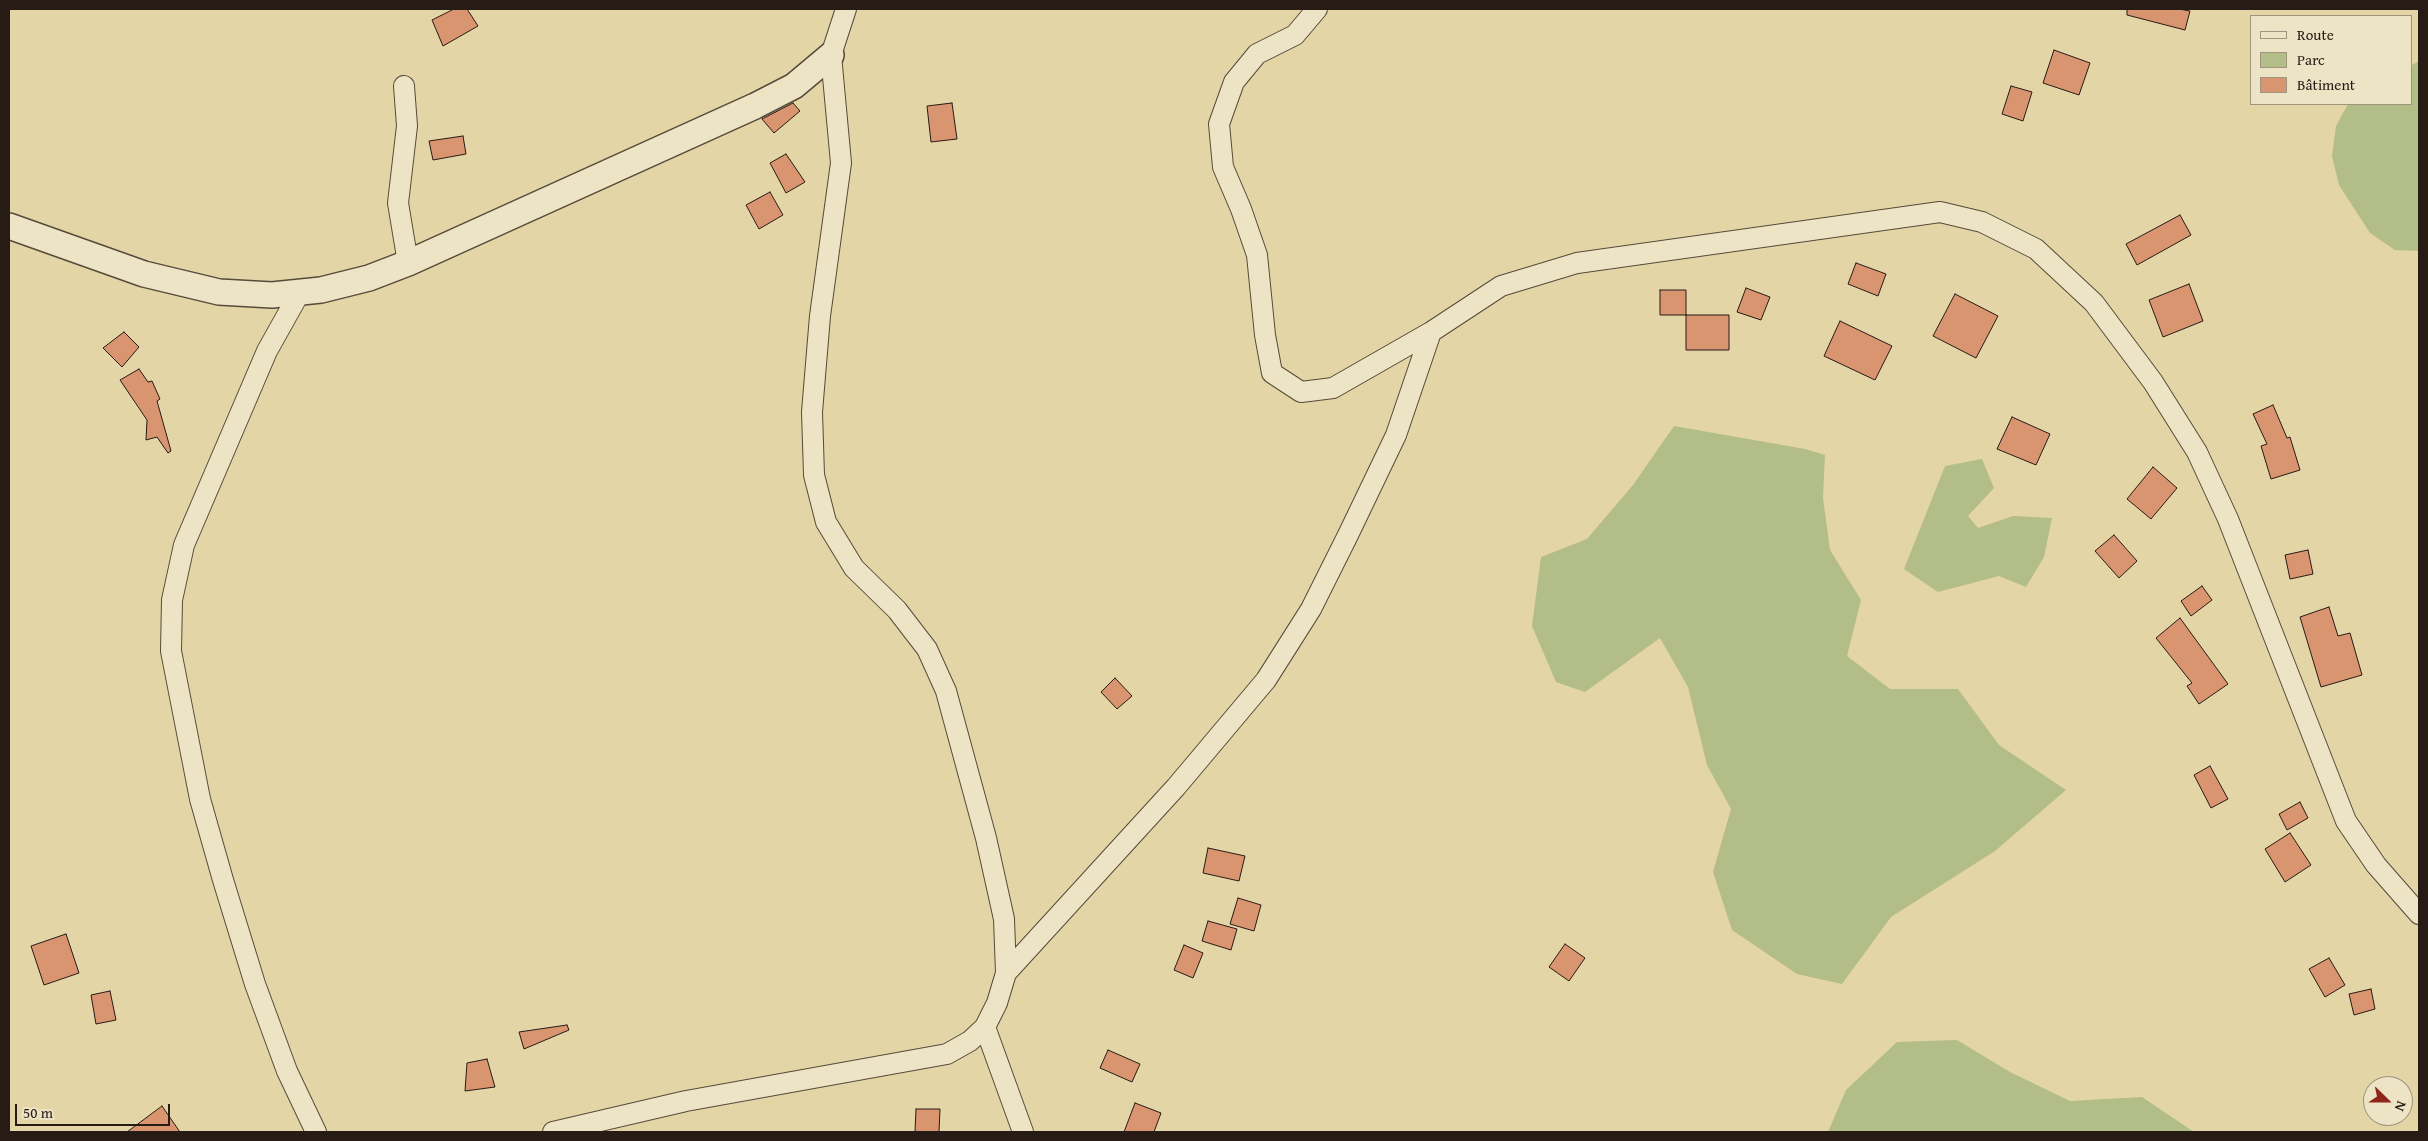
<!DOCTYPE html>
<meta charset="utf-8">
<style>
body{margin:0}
#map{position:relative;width:2428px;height:1141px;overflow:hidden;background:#e4d5a6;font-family:"Gentium Book Plus",serif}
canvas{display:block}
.frame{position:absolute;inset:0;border:10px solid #271b16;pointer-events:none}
.legend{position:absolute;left:2250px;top:15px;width:162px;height:90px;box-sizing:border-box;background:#ede4c5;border:1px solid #9e947f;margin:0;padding:6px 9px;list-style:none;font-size:15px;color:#271b16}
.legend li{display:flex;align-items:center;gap:10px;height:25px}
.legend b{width:25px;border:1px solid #9e947f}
.north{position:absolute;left:2363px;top:1076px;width:50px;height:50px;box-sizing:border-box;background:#ede4c5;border:1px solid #9e947f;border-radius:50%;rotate:112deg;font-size:14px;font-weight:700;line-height:20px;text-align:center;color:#271b16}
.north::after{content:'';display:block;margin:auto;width:18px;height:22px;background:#8f2418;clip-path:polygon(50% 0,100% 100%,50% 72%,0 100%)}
.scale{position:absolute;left:15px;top:1104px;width:155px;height:22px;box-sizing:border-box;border:2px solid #271b16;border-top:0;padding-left:6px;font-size:15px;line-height:18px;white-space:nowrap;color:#271b16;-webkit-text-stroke:4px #ede4c5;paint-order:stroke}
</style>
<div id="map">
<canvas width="2428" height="1141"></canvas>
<div class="frame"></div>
<ul class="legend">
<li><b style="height:6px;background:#ede4c5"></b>Route</li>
<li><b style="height:14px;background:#b2bd88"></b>Parc</li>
<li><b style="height:14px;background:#d99470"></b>Bâtiment</li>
</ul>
<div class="north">N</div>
<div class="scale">50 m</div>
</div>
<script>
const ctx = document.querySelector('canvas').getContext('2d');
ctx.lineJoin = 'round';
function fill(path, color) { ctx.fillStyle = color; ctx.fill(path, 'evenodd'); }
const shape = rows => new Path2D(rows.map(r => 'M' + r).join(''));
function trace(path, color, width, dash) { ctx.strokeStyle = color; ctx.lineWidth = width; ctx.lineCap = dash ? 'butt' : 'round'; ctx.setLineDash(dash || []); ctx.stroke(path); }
const green = shape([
 [2419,61,2419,251,2395,250,2370,233,2339,185,2332,156,2336,126,2348,104,2412,104,2412,65],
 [1674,426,1805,449,1825,455,1823,498,1830,550,1861,600,1847,656,1890,689,1958,689,1999,745,2066,790,1995,851,1891,917,1842,984,1797,974,1732,930,1713,872,1731,809,1707,765,1688,687,1660,638,1585,692,1556,682,1532,626,1541,557,1587,539,1633,485],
 [1982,459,1994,488,1968,516,1978,528,2013,516,2052,518,2044,557,2026,587,1999,576,1938,592,1904,569,1945,466],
 [1957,1040,2010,1072,2070,1101,2142,1097,2194,1132,1828,1132,1846,1090,1897,1042]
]);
const building = shape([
 [454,9,467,9,478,26,443,46,432,20,454,9],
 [2127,9,2179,9,2190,11,2185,30,2127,15,2127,9],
 [2054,50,2090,63,2079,95,2043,83,2054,50],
 [2011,86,2032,92,2023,121,2002,114,2011,86],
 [793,103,800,111,774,133,762,119,793,103],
 [952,103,957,139,931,142,927,106,952,103],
 [463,136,466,154,433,160,429,141,463,136],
 [786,154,805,182,786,193,770,163,786,154],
 [770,192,783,215,759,229,746,205,770,192],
 [2180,215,2191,235,2137,265,2126,244,2180,215],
 [1856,263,1886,274,1878,296,1848,284,1856,263],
 [2189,284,2203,321,2163,337,2149,300,2189,284],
 [1746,288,1770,297,1761,320,1737,312,1746,288],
 [1660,290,1686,290,1686,315,1660,315,1660,290],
 [1955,294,1998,316,1976,358,1933,336,1955,294],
 [1686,315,1729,315,1729,350,1686,350,1686,315],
 [1840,321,1892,346,1875,380,1824,356,1840,321],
 [124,332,139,347,122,367,103,348,124,332],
 [139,369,148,382,152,381,160,399,157,401,171,451,168,453,157,437,146,440,147,420,120,380,139,369],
 [2273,405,2287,438,2290,437,2300,470,2271,479,2261,446,2267,444,2253,414,2273,405],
 [2012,417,2050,434,2036,465,1997,449,2012,417],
 [2153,467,2177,488,2151,519,2127,499,2153,467],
 [2114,535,2137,561,2119,578,2095,551,2114,535],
 [2308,550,2313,574,2290,579,2285,555,2308,550],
 [2202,586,2212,600,2191,616,2181,601,2202,586],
 [2329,607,2338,636,2350,633,2362,675,2321,687,2300,617,2329,607],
 [2180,618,2228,684,2199,704,2187,686,2192,683,2156,638,2180,618],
 [1115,678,1132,696,1117,709,1101,692,1115,678],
 [2210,766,2228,799,2211,808,2194,775,2210,766],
 [2300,802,2308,818,2287,830,2279,814,2300,802],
 [2290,833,2311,865,2285,882,2265,849,2290,833],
 [1208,848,1245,856,1239,881,1203,873,1208,848],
 [1238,898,1261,905,1254,931,1230,924,1238,898],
 [1208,921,1237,929,1231,950,1202,941,1208,921],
 [66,934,79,973,44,985,31,946,66,934],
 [1565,944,1585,958,1569,981,1549,967,1565,944],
 [1184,945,1203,953,1193,978,1174,970,1184,945],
 [2329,958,2345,985,2325,997,2309,969,2329,958],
 [2371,989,2375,1009,2354,1015,2349,994,2371,989],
 [110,991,116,1020,96,1024,91,995,110,991],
 [567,1025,569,1030,524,1049,519,1032,567,1025],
 [1108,1050,1140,1064,1132,1082,1100,1068,1108,1050],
 [487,1059,495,1087,465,1091,467,1063,487,1059],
 [1135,1103,1161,1113,1154,1132,1124,1132,1135,1103],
 [162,1106,180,1132,127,1132,162,1106],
 [916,1109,940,1109,939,1132,915,1132,916,1109]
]);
const minor = shape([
 [1317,9,1295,35,1257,54,1234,82,1219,124,1223,167,1241,209,1257,255,1265,335,1272,373,1301,392,1333,388,1431,332,1501,286,1577,263,1940,212,1982,222,2036,249,2094,303,2153,382,2197,452,2228,519,2346,821,2376,865,2419,914],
 [404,86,407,126,398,203,408,263],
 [300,292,267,351,184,545,172,600,171,651,200,799,223,880,255,984,287,1071,316,1132],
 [1006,973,1176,787,1266,680,1311,609,1348,535,1396,435,1431,332],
 [985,1027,1023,1132],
 [553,1132,686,1101,947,1054,970,1041,985,1027,997,1003,1006,973,1004,919,986,838,946,691,927,649,897,610,854,568,826,522,814,475,812,412,820,316,841,163,831,55,846,9]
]);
const tertiary = shape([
 [9,226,144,274,219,292,272,295,321,290,369,278,408,263,755,106,794,86,831,55]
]);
fill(green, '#b2bd88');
fill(building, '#d99470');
trace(building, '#271b16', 1);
trace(minor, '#564a3a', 22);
trace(tertiary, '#564a3a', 28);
trace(minor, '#ede4c5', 20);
trace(tertiary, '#ede4c5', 25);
</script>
